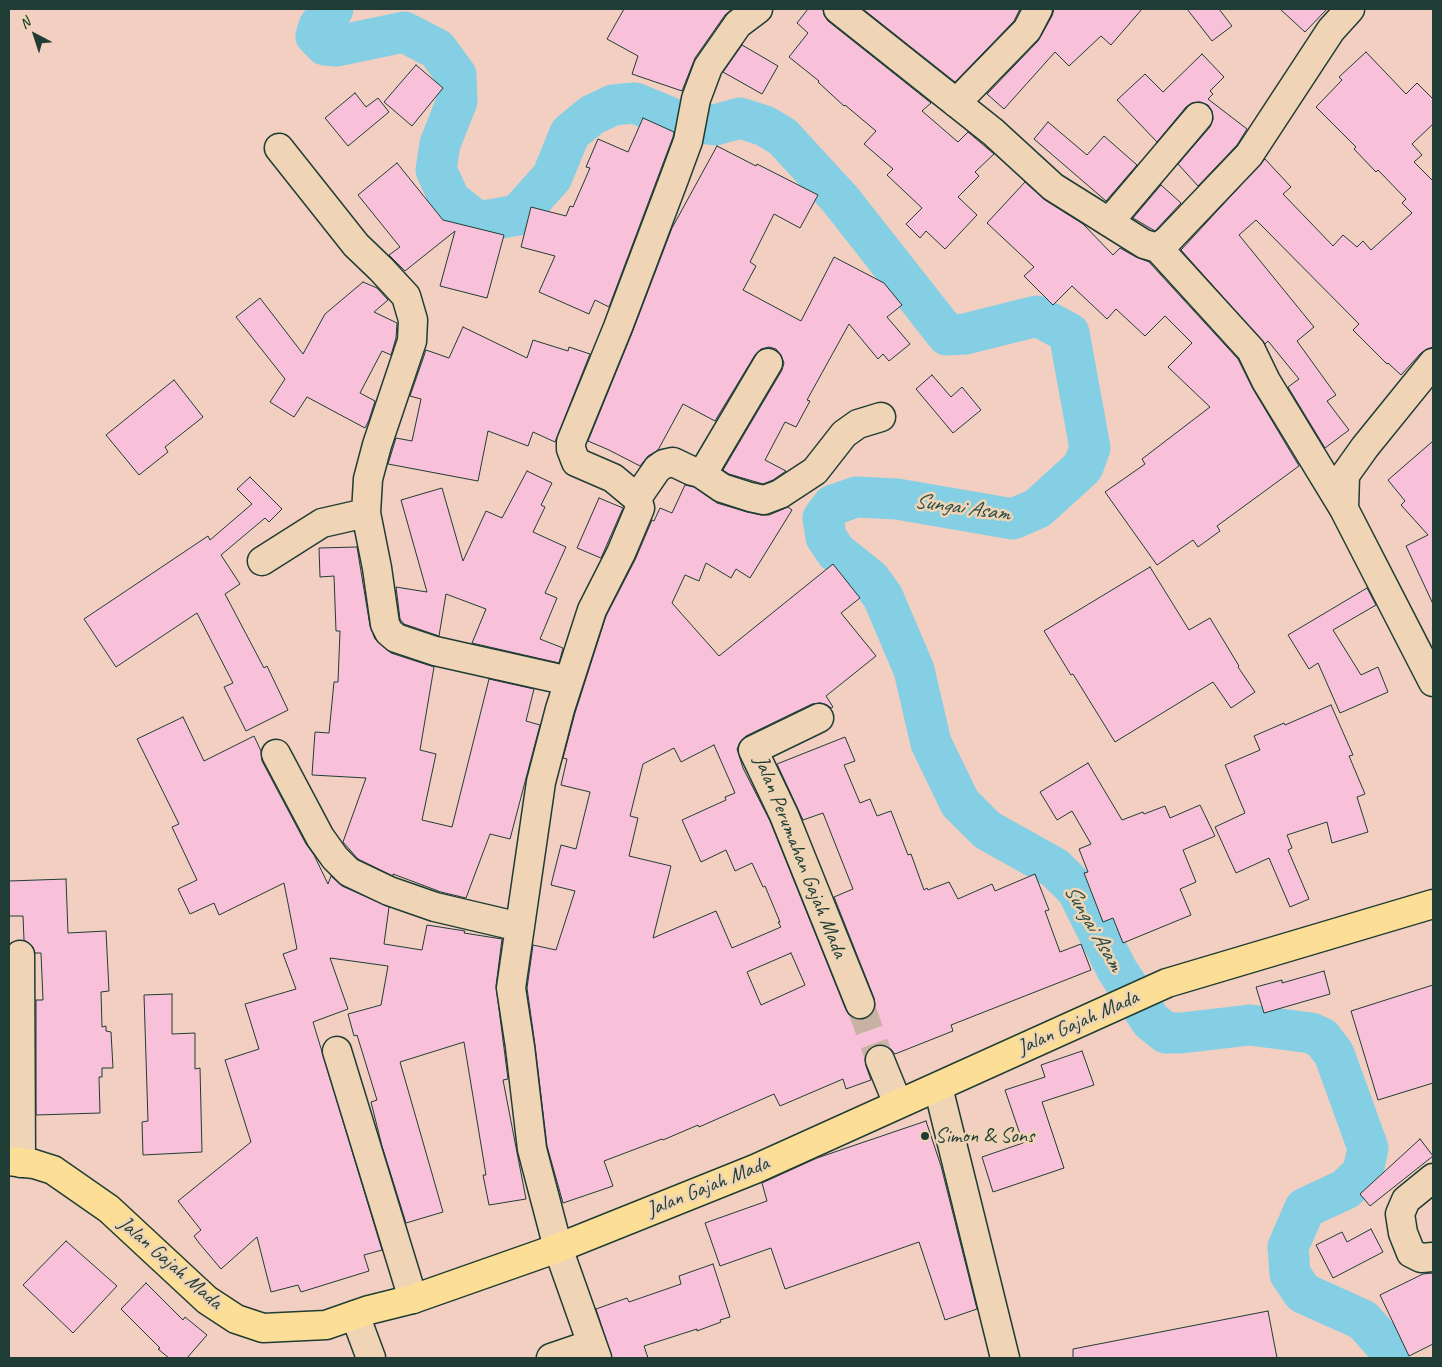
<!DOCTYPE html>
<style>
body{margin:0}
#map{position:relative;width:1442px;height:1367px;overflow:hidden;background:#f2cfc0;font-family:Caveat,sans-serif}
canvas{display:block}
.frame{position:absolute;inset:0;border:10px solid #1f3d34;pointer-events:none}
.north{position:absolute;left:10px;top:10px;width:50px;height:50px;-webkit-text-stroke:4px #efd5b6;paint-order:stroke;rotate:320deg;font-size:14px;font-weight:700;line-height:20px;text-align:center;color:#1f3d34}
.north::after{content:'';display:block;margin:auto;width:18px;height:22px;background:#1f3d34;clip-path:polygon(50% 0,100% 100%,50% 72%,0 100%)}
</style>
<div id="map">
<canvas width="1442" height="1367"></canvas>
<div class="frame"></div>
<div class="north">N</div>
</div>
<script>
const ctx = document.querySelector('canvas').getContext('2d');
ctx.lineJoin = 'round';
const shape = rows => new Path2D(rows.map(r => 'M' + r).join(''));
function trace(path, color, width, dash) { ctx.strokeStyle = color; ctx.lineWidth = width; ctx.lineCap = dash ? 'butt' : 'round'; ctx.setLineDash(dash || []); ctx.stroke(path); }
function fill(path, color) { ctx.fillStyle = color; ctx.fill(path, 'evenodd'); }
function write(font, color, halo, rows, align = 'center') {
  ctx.font = font + ' Caveat,sans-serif'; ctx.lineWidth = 5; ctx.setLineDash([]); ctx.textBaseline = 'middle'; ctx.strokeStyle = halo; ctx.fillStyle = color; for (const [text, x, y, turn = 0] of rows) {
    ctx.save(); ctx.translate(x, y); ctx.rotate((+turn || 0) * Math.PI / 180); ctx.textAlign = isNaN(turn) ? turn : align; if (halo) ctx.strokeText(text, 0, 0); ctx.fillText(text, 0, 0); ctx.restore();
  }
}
const river = shape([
 [333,9,319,26,316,36,325,45,337,46,404,32,437,49,456,75,457,101,440,144,436,170,450,200,478,222,518,215,552,177,570,133,592,115,613,105,635,103,676,120,715,125,740,118,765,126,783,137,840,199,947,335,965,334,1037,316,1069,333,1090,448,1083,467,1038,508,1013,519,897,499,856,497,833,505,823,518,826,537,836,552,870,579,883,597,914,670,931,743,960,803,987,830,1055,868,1077,890,1117,970,1151,1021,1166,1033,1181,1033,1250,1025,1311,1033,1322,1038,1334,1054,1368,1148,1363,1172,1346,1189,1305,1208,1288,1247,1290,1274,1303,1293,1363,1320,1387,1347,1389,1358]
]);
const building = shape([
 [624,9,732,9,725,15,695,58,682,91,632,74,638,56,607,39,624,9],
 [808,9,823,9,824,15,828,21,931,103,922,111,958,142,968,132,994,154,975,172,979,176,958,197,977,215,945,249,926,231,920,238,906,224,922,208,887,175,893,169,864,144,876,131,845,105,844,106,818,82,819,81,789,57,808,33,797,23,808,9],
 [863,9,1020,9,1014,21,955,82,863,9],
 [1054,9,1142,9,1111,45,1101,36,1069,66,1055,52,1004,109,987,94,1038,41,1052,16,1054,9],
 [1187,9,1219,9,1232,26,1212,41,1187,9],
 [1280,9,1327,9,1305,32,1280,9],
 [742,45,778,66,762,94,723,72,742,45],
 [1366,52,1406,94,1417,83,1433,99,1433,124,1412,144,1422,155,1414,162,1433,181,1433,347,1427,349,1421,353,1401,375,1388,363,1387,364,1353,330,1359,324,1256,220,1239,235,1314,327,1297,341,1336,395,1327,401,1349,430,1325,448,1288,387,1299,379,1268,341,1265,344,1181,250,1265,159,1291,187,1283,194,1333,246,1343,235,1357,247,1363,241,1371,250,1412,213,1402,203,1406,199,1378,170,1376,172,1354,149,1356,147,1316,107,1342,80,1339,77,1366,52],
 [1202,54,1224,77,1210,91,1213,94,1208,99,1247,129,1237,145,1198,186,1178,164,1210,127,1213,119,1212,111,1208,105,1200,102,1192,103,1186,107,1157,142,1117,100,1145,74,1163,92,1202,54],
 [416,65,443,88,412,126,384,102,416,65],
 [355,93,366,107,378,98,389,112,348,146,325,118,355,93],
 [643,118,674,132,673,137,609,307,595,300,589,314,539,292,555,256,521,247,531,207,566,216,570,206,573,207,590,168,586,167,598,139,628,152,643,118],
 [1048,122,1087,155,1104,136,1137,165,1106,201,1034,139,1048,122],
 [717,146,756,166,757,164,818,195,800,228,774,214,750,262,756,266,743,290,801,321,834,257,884,283,902,305,887,317,910,344,889,361,883,354,878,359,849,324,807,400,810,401,796,427,785,422,765,460,786,471,773,480,763,484,729,474,723,470,782,370,784,363,781,355,776,349,769,347,761,349,755,355,715,421,683,404,658,450,648,456,640,466,609,450,588,441,632,333,672,228,717,146],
 [397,163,443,220,504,235,487,298,440,286,455,231,405,271,389,255,400,247,358,195,397,163],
 [1025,182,1045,200,1083,224,1113,255,1120,248,1136,257,1149,262,1238,359,1253,389,1299,466,1217,526,1220,531,1198,547,1193,540,1157,565,1105,492,1145,464,1142,459,1210,407,1168,367,1192,343,1165,316,1145,336,1116,309,1107,319,1072,286,1053,305,1024,276,1034,267,987,223,1025,182],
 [1161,185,1181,203,1155,231,1133,218,1161,185],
 [363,282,377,288,388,300,374,312,397,323,396,338,391,355,382,351,360,393,375,401,369,420,365,428,307,397,294,417,270,402,285,379,236,317,260,298,303,354,325,314,363,282],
 [463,327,527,358,533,340,568,351,569,347,590,354,555,442,533,432,528,446,488,431,478,481,388,464,396,438,412,441,421,399,410,396,426,350,449,358,463,327],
 [932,375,951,397,962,387,981,410,953,433,916,389,932,375],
 [174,380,203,417,165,447,168,452,139,475,106,435,174,380],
 [1433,441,1433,604,1406,546,1428,535,1401,505,1405,501,1388,480,1433,441],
 [527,471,552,483,541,505,545,507,533,532,566,547,545,593,557,598,540,639,563,648,559,663,472,643,486,609,446,594,439,636,404,624,400,619,396,587,427,592,401,500,442,488,463,561,486,511,502,518,527,471],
 [250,477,282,509,269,522,265,518,221,555,240,584,225,594,264,668,267,666,288,710,246,731,224,687,233,683,197,613,116,667,84,619,208,536,210,540,252,504,237,489,250,477],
 [685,485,694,487,717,503,747,512,761,515,769,515,788,507,792,510,750,578,736,569,731,578,706,563,699,581,685,575,672,603,719,656,833,564,860,598,841,613,876,656,826,696,833,707,831,708,827,705,821,703,812,704,746,736,740,742,737,749,743,768,770,821,846,1010,850,1016,858,1019,866,1018,873,1013,875,1006,874,998,834,897,853,889,823,813,803,820,777,764,845,737,855,761,844,765,860,803,870,799,877,816,891,811,908,855,911,854,924,890,927,888,928,890,949,882,958,899,992,884,995,891,1035,874,1049,910,1045,911,1060,952,1081,944,1091,970,951,1025,953,1031,895,1054,890,1048,883,1045,874,1046,867,1051,865,1058,866,1066,871,1080,846,1089,843,1079,780,1106,774,1094,699,1127,698,1125,663,1140,662,1139,604,1161,613,1186,563,1203,547,1146,535,1045,527,988,533,945,556,950,575,891,551,885,561,845,576,849,590,792,561,785,567,759,563,758,575,713,606,616,635,560,652,520,654,521,660,508,672,513,685,485],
 [714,745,735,793,725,797,726,800,682,820,701,862,726,850,735,871,752,863,763,887,765,886,780,922,778,922,781,927,732,948,716,911,653,938,671,866,629,856,638,818,630,816,643,764,674,748,681,762,714,745],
 [791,953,805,985,761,1005,747,972,791,953],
 [599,498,623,508,601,558,577,548,599,498],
 [357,547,370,626,375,639,391,653,434,667,420,750,436,754,422,820,452,827,489,679,534,689,526,721,540,725,510,839,490,834,466,898,441,892,393,874,393,876,358,859,343,842,366,778,312,775,315,732,329,733,334,682,338,682,340,631,336,631,334,576,320,577,319,548,357,547],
 [1150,567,1189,630,1210,618,1239,666,1238,667,1255,692,1231,708,1213,682,1115,742,1073,674,1071,675,1044,631,1150,567],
 [1367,588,1376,605,1333,630,1361,675,1378,667,1388,692,1340,713,1318,663,1309,669,1288,635,1367,588],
 [1331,705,1353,755,1349,756,1365,794,1357,797,1368,832,1332,843,1327,822,1287,835,1292,848,1288,850,1309,899,1290,907,1269,858,1236,873,1215,827,1245,813,1225,765,1260,750,1254,736,1284,723,1285,725,1331,705],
 [183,717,204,761,254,736,261,751,262,761,306,844,314,855,328,884,331,876,342,886,389,907,384,944,422,950,427,925,465,931,464,933,502,939,496,986,508,1079,503,1080,526,1199,489,1205,483,1175,486,1175,464,1042,400,1062,443,1212,406,1223,382,1146,371,1102,377,1100,357,1035,354,1036,348,1014,381,1005,388,966,330,958,348,1009,313,1022,382,1250,364,1255,369,1271,301,1292,298,1285,271,1292,257,1237,221,1269,199,1243,194,1236,201,1230,178,1201,251,1142,225,1060,259,1049,245,1004,296,989,283,954,297,949,284,883,219,915,214,903,190,914,178,889,197,880,172,827,179,824,137,739,183,717],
 [1088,763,1122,820,1143,812,1144,814,1165,806,1170,818,1200,805,1215,836,1183,850,1196,882,1180,889,1191,915,1123,943,1113,918,1103,922,1084,873,1088,872,1079,849,1091,844,1072,811,1057,820,1040,792,1088,763],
 [66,879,68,933,106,931,109,991,101,992,102,1027,106,1026,106,1031,111,1032,113,1068,102,1068,102,1077,99,1077,100,1113,36,1115,36,1000,43,1000,41,953,35,953,33,947,24,940,23,916,9,916,9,881,66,879],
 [1324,971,1330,994,1264,1013,1256,987,1282,980,1282,983,1324,971],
 [1433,985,1433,1083,1378,1100,1351,1011,1433,985],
 [172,994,172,1034,195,1033,195,1069,200,1068,202,1152,143,1155,142,1122,148,1121,144,995,172,994],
 [1082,1051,1094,1085,1042,1102,1064,1168,993,1192,982,1157,1023,1143,1005,1090,1045,1077,1041,1065,1082,1051],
 [926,1121,941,1166,977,1309,945,1320,919,1242,785,1289,771,1248,720,1266,705,1223,767,1201,762,1183,817,1158,926,1121],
 [1420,1139,1433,1156,1370,1206,1360,1194,1420,1139],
 [1371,1229,1383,1252,1333,1278,1316,1245,1342,1232,1347,1242,1371,1229],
 [66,1241,117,1286,73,1333,23,1285,66,1241],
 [713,1264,730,1317,720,1320,721,1322,697,1331,697,1329,644,1346,648,1358,612,1358,596,1309,627,1298,629,1302,681,1284,679,1276,713,1264],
 [1433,1273,1433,1344,1409,1356,1380,1295,1423,1274,1433,1273],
 [146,1283,183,1320,185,1317,207,1335,187,1358,169,1358,158,1349,160,1348,121,1309,146,1283],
 [1268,1311,1277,1358,1073,1358,1073,1349,1268,1311]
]);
const minorTunnel = shape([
 [860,1004,880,1060]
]);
const minor = shape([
 [838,9,993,132,1053,187,1144,244,1158,248,1251,350,1266,381,1344,509],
 [956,103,1027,30,1038,9],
 [279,148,356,245,381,269,406,296,413,320,412,341,377,445,368,479,366,513,377,568,385,624,389,632,396,638,435,651,569,681],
 [1109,222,1198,117],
 [1158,248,1168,240,1249,155,1331,30,1350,9],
 [1433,363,1365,447,1345,475,1344,509,1433,682],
 [700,473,722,488,750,497,764,500,780,494,815,471,844,434,858,424,881,417],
 [637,498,657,469,664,464,673,462,692,471,700,473,706,468,768,363],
 [262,561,322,523,366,513],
 [819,718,753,750,784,815,860,1004],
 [276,754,320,837,335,858,349,872,389,891,435,907,520,927],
 [20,955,21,1163],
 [337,1051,413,1299],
 [880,1060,898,1104],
 [938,1087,1005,1358],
 [1433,1178,1406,1200,1400,1214,1403,1233,1411,1253,1421,1258,1433,1257],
 [355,1315,371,1358],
 [551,1358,592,1344],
 [597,1358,558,1248,532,1149,520,1047,511,988,541,782,560,709,592,610,621,553,640,508,637,498,613,478,576,462,571,449,571,442,618,327,674,179,688,141,696,99,708,67,738,24,758,9]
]);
const major = shape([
 [9,1161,34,1164,53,1170,109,1209,207,1300,236,1319,263,1328,326,1325,369,1310,413,1299,558,1248,755,1169,1167,983,1433,904]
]);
const markers = [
 [925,1136,5,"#1f3d34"]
];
const streetNames = [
 ["Jalan Perumahan Gajah Mada",800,857,68],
 ["Jalan Gajah Mada",1078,1023,-24],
 ["Jalan Gajah Mada",708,1187,-22],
 ["Jalan Gajah Mada",170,1263,41]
];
const poiNames = [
 ["Simon & Sons",935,1136]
];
const waterNames = [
 ["Sungai Asam",962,508,8],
 ["Sungai Asam",1093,928,60]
];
trace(river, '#85cfe5', 41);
fill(building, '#f8c1d9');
trace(building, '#1f3d34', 1);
trace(minorTunnel, '#c8b2a4', 28, [28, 14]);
trace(minor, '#1f3d34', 31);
trace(major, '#1f3d34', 31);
trace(minor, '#efd5b6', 28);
trace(major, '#fdde96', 28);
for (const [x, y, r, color] of markers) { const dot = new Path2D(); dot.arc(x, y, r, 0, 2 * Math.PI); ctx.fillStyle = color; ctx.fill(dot); trace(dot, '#efd5b6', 2); }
write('21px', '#1f3d34', '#efd5b6', streetNames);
write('21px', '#1f3d34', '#efd5b6', poiNames, 'left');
write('italic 22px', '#294c46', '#efd5b6', waterNames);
</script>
